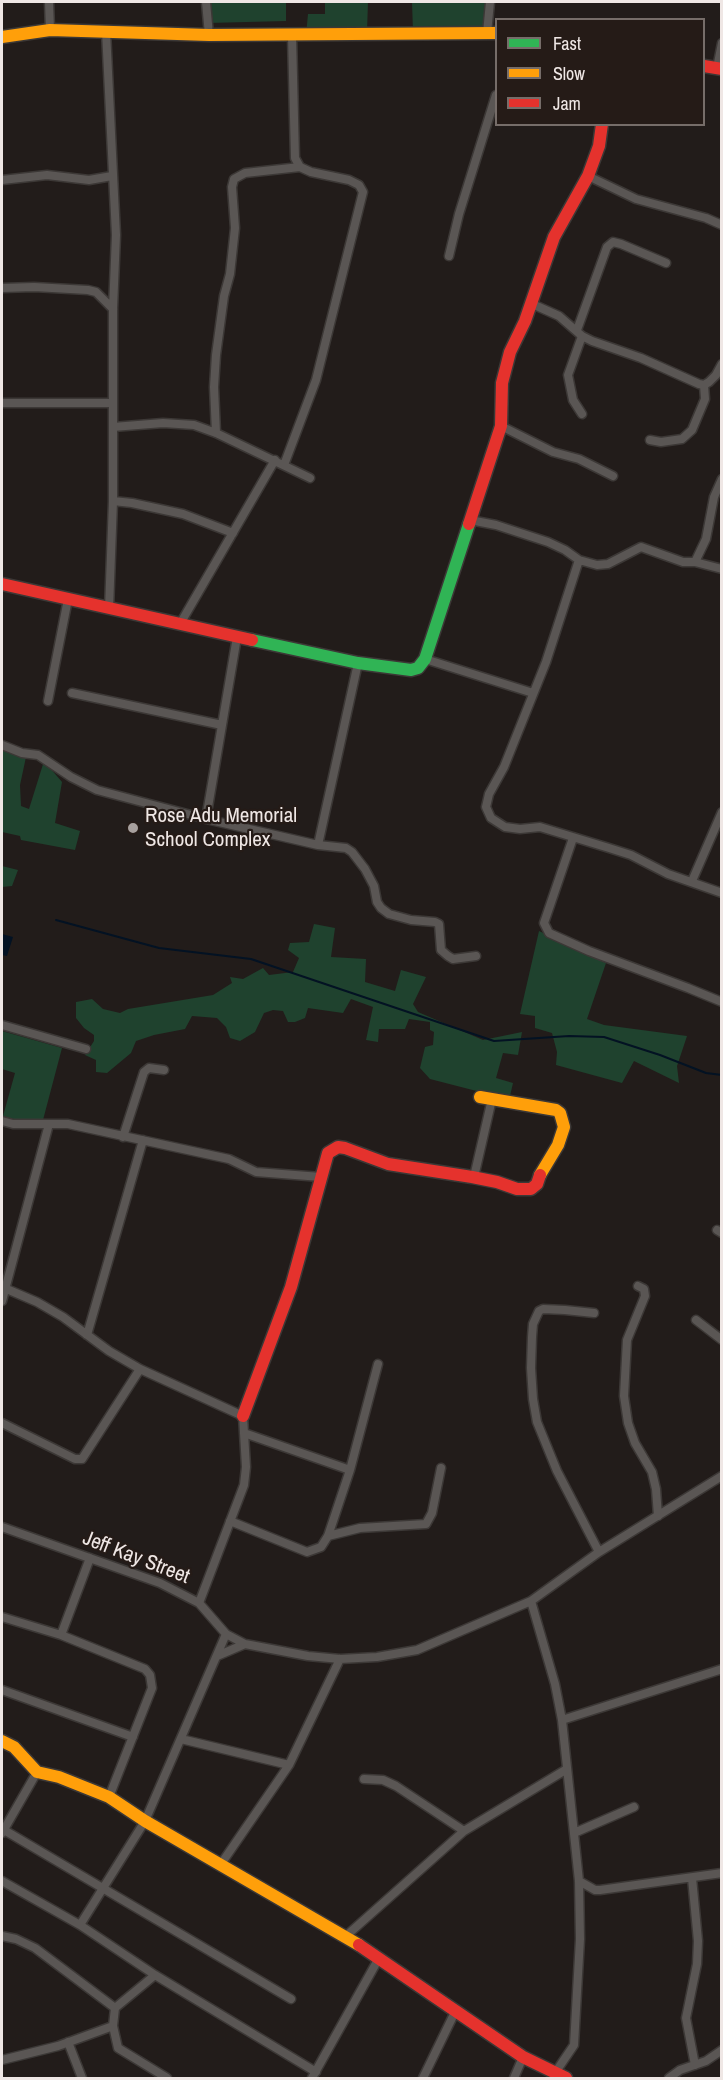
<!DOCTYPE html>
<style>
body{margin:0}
#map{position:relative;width:723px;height:2080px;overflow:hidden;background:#221c1a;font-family:"Archivo Narrow",sans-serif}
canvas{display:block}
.frame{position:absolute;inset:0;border:3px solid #efe7e5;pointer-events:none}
.legend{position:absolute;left:495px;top:18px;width:210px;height:108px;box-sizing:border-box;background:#251b17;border:2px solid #766d69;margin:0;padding:8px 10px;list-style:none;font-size:18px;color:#efe7e5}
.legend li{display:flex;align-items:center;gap:12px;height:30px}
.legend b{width:30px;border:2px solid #766d69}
</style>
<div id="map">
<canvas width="723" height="2080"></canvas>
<div class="frame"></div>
<ul class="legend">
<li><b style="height:8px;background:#30b455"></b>Fast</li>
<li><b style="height:8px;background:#ff9f0a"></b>Slow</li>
<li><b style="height:8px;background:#e5322d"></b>Jam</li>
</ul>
</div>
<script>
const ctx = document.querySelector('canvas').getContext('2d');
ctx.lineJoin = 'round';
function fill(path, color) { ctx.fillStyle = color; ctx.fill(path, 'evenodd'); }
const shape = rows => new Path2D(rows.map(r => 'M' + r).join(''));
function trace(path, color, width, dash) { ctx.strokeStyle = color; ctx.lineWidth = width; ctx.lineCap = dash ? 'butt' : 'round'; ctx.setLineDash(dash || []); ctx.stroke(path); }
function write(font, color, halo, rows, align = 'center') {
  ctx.font = font + ' "Archivo Narrow",sans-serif'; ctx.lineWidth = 4.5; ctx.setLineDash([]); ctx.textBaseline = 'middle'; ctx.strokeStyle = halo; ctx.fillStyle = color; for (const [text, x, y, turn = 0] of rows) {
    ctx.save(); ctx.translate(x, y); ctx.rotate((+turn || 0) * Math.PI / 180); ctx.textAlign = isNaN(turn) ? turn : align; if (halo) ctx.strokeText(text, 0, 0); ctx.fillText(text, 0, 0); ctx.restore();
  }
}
const green = shape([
 [208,2,286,2,286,21,208,23],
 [325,2,368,2,367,32,306,35,308,14,325,14],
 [412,2,486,2,485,29,413,32],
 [2,748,26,757,20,785,21,806,29,809,44,761,62,782,55,823,80,831,75,850,21,840,20,836,2,832],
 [2,866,18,870,12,886,2,887],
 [314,924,335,928,331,957,366,959,365,982,395,991,401,970,426,977,413,1004,418,1012,483,1040,522,1032,518,1055,503,1053,496,1078,513,1083,510,1096,492,1095,430,1079,420,1068,425,1047,433,1045,434,1032,430,1030,430,1022,409,1019,405,1029,379,1029,378,1042,366,1040,373,1007,351,999,343,1013,308,1008,305,1018,295,1022,288,1022,283,1011,273,1010,264,1013,255,1032,240,1041,230,1038,226,1027,217,1018,192,1016,185,1029,154,1035,136,1041,131,1053,107,1073,96,1072,96,1060,85,1055,94,1041,94,1035,84,1028,76,1018,76,1002,92,999,103,1009,120,1013,128,1009,213,995,232,983,230,977,243,979,263,968,269,975,293,972,299,958,288,950,290,943,309,942],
 [539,931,606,963,587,1019,604,1025,687,1036,677,1066,679,1083,634,1061,622,1083,556,1065,557,1052,552,1033,535,1028,535,1016,520,1014],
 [2,1031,62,1048,43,1120,13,1119,3,1116,15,1073,2,1069]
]);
const water = shape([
 [2,934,13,937,7,956,2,955]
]);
const stream = shape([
 [56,920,159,948,251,959,494,1041,569,1036,604,1037,660,1055,706,1073,722,1075]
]);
const street = shape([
 [49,2,50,30],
 [206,2,209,35],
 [106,31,116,235,113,309,113,501,109,609],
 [487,33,490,2],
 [717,68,722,43],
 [588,176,636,199,706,218,722,225],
 [2,180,47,175,89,180,112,176],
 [449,256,459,214,496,95],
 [2,288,34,287,88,290,96,292,113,309],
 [530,303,559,316,582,336,592,341,641,358,699,384,704,385,709,382,716,375,722,364],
 [577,330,607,247,613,242,621,244,666,263],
 [582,336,568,375,573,400,582,414],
 [2,403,112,403],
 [501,426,553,452,579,459,613,476],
 [113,427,163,423,194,425,216,433,310,478],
 [216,433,214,387,216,355,224,296,230,274,235,228,232,187,234,179,245,173,300,167],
 [650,440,661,442,682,439,692,430,705,399,704,385],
 [284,465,316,380,363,192,359,185,349,180,311,172,300,167,295,158,292,36],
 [113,501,132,503,183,514,233,533],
 [470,520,496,525,548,542,565,550,579,560,597,565,608,564,641,547,683,562,695,562,722,569],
 [579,560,546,662,504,767,489,794,486,807,491,818,505,827,520,829,540,827,609,848,631,855,668,874,722,893],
 [695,562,706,539,714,497,722,479],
 [180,624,275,460],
 [425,659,533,693],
 [72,693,222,725],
 [48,701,68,599],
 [2,745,22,753,38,755,71,777,97,790,206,819,318,845,346,848,352,852,365,869,374,886,377,902,381,908,389,914,411,920,435,922,439,924,441,950,448,956,453,959,476,956],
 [206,819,237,637],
 [573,838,544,923,549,933,589,951,688,988,722,1002],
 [318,845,358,663],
 [692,881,722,812],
 [2,1025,86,1049],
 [2,1121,13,1124,68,1124,229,1159,256,1172,321,1177],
 [123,1137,144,1072,149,1068,164,1070],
 [474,1177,492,1099],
 [717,1230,722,1233],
 [638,1286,644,1289,645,1296,627,1340,624,1396,628,1423,635,1443,652,1472,656,1489,658,1516],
 [2,1287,37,1302,63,1317,109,1351,140,1369,243,1416,246,1467,244,1485,199,1603],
 [2,1301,49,1124],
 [594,1313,565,1310,543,1309,539,1311,533,1324,532,1337,531,1368,533,1399,537,1422,557,1471,599,1552],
 [696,1320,722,1340],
 [87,1335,143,1140],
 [2,1423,75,1459,82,1459,140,1369],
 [244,1433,350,1470],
 [230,1521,307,1552,321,1547,328,1536,350,1470,378,1364],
 [2,1527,160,1583,199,1603,226,1634,245,1644],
 [328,1536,360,1528,426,1524,432,1513,441,1468],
 [531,1601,555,1684,562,1720,579,1881,580,1939,574,2045,555,2073],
 [2,1617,61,1635,90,1558],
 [61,1635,145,1669,150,1675,152,1688,109,1797],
 [217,1656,245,1644,308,1656,340,1659,377,1657,417,1650,531,1601,599,1552,722,1476],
 [2,1690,133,1737],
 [562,1720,722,1669],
 [181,1739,289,1765,221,1864],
 [289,1765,340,1659],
 [364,1779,383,1780,396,1786,464,1831],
 [4,1830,291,1999],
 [2,1833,37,1772],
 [574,1833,634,1807],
 [692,1878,698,1941,697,1964,686,2018,695,2065],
 [2,1881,80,1925,155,1975,316,2072],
 [579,1881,595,1890,600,1890,722,1873],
 [80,1925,145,1821,226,1634],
 [2,1936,16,1939,35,1948,115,2008,113,2026,118,2048,167,2078],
 [346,1936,464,1831,567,1769],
 [115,2008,155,1975],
 [68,2042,82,2078],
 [2,2060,58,2046,113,2026],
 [312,2078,379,1958],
 [423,2078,456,2010],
 [514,2078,523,2057],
 [669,2078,680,2070,706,2061,722,2050]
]);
const fast = shape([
 [252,640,358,663,411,670,418,668,425,659,469,524]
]);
const slow = shape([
 [2,37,50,30,209,35,496,33],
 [480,1097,556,1110,560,1113,564,1127,558,1145,540,1175],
 [2,1741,14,1747,37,1772,59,1777,109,1797,145,1821,359,1945]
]);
const jam = shape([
 [704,66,722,69],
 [469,524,501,426,502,383,510,352,525,321,554,237,588,176,599,146,602,124],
 [2,584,252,640],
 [243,1416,291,1287,328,1153,338,1147,345,1148,388,1164,472,1177,497,1182,517,1189,531,1189,537,1184,540,1175],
 [359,1945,523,2057,566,2078]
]);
const markers = [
 [133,828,6,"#a7a09e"]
];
const poiNames = [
 ["Rose Adu Memorial",145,816],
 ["School Complex",145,840]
];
const streetNames = [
 ["Jeff Kay Street",136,1558,21]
];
fill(green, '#1f422e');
fill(water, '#031223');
trace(stream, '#031223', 2);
trace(street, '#3c3836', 11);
trace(fast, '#3c3836', 15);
trace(slow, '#3c3836', 15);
trace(jam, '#3c3836', 15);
trace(street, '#5a5654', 8);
trace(fast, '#30b455', 12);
trace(slow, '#ff9f0a', 12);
trace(jam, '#e5322d', 12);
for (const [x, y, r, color] of markers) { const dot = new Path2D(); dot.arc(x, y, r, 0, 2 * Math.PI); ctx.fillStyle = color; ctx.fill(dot); trace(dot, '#251b17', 2); }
write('21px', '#efe7e5', '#251b17', poiNames, 'left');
write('21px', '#efe7e5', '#251b17', streetNames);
</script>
